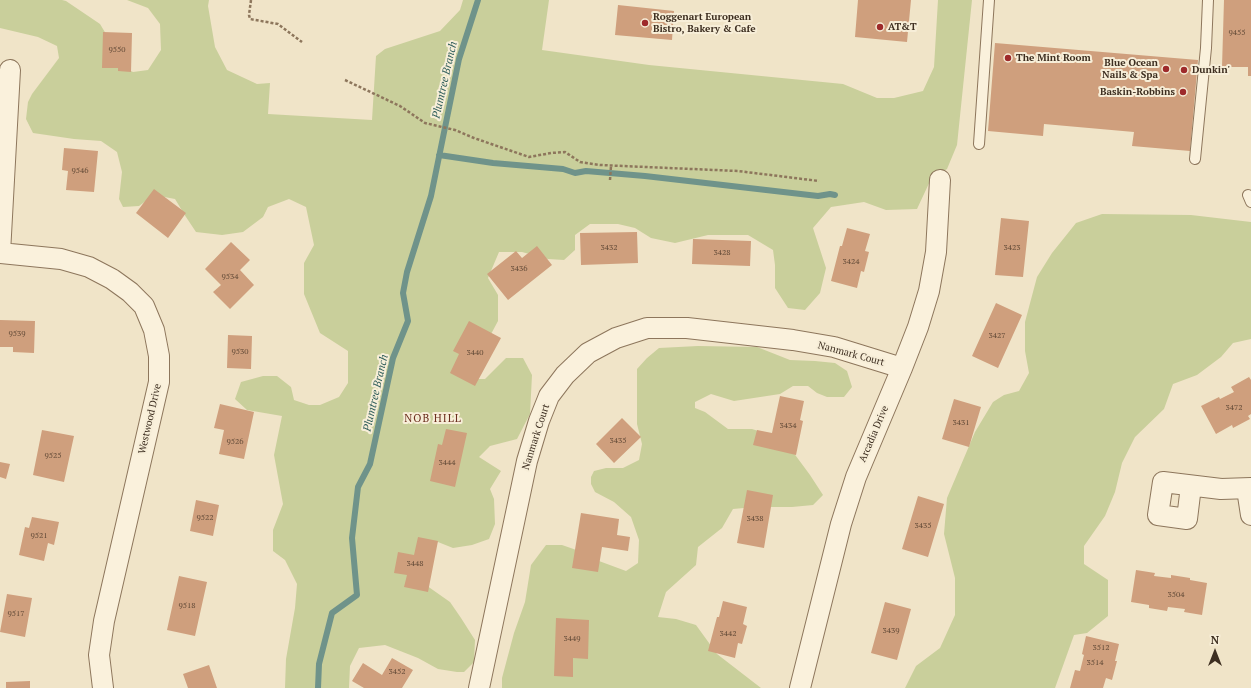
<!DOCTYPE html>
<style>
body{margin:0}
#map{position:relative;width:1251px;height:688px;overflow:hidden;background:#f0e4c8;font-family:"PT Serif",serif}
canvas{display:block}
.north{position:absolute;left:1195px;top:632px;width:40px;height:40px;-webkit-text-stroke:3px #f7eed8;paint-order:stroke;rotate:0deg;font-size:11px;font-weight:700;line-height:16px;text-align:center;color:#3d2e20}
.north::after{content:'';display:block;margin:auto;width:14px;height:18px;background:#3d2e20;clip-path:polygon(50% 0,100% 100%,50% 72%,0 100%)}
</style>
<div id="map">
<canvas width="1251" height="688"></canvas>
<div class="north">N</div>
</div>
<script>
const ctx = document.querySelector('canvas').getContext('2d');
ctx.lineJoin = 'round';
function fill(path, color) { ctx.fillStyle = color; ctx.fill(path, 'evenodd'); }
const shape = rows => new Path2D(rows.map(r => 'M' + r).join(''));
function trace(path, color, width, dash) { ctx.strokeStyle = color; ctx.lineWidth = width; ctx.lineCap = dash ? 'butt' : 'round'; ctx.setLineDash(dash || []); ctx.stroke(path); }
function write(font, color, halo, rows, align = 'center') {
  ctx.font = font + ' "PT Serif",serif'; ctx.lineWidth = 4; ctx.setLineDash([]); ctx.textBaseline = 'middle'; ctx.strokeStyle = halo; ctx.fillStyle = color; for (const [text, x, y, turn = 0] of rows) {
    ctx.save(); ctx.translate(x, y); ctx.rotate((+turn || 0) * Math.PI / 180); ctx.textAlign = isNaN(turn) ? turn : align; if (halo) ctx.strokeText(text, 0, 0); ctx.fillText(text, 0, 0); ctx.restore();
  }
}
const green = shape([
 [0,0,62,0,66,1,100,24,109,39,116,64,133,72,148,70,161,50,160,24,148,8,127,0,209,0,208,6,215,47,227,70,257,84,270,83,268,114,372,120,376,56,385,49,440,31,460,10,463,0,549,0,542,50,649,65,843,84,877,98,894,98,923,91,934,67,938,0,972,0,957,145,947,169,931,179,917,209,886,210,864,202,831,207,813,228,826,268,820,293,805,310,788,308,775,288,775,265,773,250,748,235,708,235,675,243,651,238,635,228,618,224,590,224,575,235,575,250,564,260,548,259,522,252,499,252,488,278,498,295,498,321,467,379,485,379,506,358,523,358,532,375,530,414,517,439,490,446,479,457,501,471,490,489,494,499,495,524,489,539,472,545,453,548,438,542,417,556,413,576,450,602,461,618,475,640,474,662,464,672,457,672,438,669,418,658,385,645,359,648,350,666,349,688,285,688,286,659,295,608,297,584,285,560,273,551,273,530,283,504,274,455,282,416,247,410,235,399,241,382,263,376,277,376,291,387,294,400,309,405,320,405,339,397,348,383,348,351,320,333,304,294,304,263,314,245,306,207,289,199,268,207,263,217,243,232,222,235,196,232,186,217,175,199,154,195,139,206,123,207,119,199,122,172,117,152,101,141,74,139,33,133,26,119,28,102,32,94,59,58,57,46,38,37,0,28],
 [1102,214,1191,215,1251,222,1251,339,1233,343,1221,357,1197,375,1173,384,1164,409,1135,437,1122,463,1115,492,1105,516,1084,546,1084,564,1108,580,1108,616,1087,633,1074,635,1055,688,905,688,916,666,940,648,955,615,955,578,944,534,947,498,975,432,993,402,1004,395,1019,391,1029,373,1025,351,1025,322,1037,277,1052,253,1076,223],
 [698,346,757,347,790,360,815,361,835,363,847,371,852,387,844,397,827,397,817,393,808,386,793,386,780,394,734,401,711,394,695,402,695,408,705,412,728,429,752,429,774,436,793,452,810,475,823,495,813,505,792,507,755,507,733,509,722,528,698,547,696,565,666,592,658,617,676,619,696,625,717,654,761,688,502,688,502,678,514,633,525,602,531,565,546,545,562,545,585,553,599,561,626,571,638,563,639,540,631,517,614,502,595,492,591,484,591,477,594,471,606,468,623,468,639,460,642,444,637,424,637,369,647,358,659,348]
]);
const stream = shape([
 [439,155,493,163,563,169,575,173,586,171,645,176,818,196,830,194,835,195],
 [318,688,319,664,332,613,357,595,352,538,358,487,370,464,393,358,408,321,403,293,407,272,431,196,459,59,478,0]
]);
const building = shape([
 [858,0,911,0,907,42,855,37],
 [1224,0,1251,0,1251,76,1248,76,1248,67,1222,67],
 [618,5,674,11,672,40,615,35],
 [103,32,132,33,131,72,118,71,118,68,102,68],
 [995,43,1198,60,1190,151,1132,146,1134,132,1044,124,1043,136,988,131],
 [64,148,98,151,94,192,66,190,68,171,62,170],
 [154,189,186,213,168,238,136,213],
 [1001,218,1029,221,1023,277,995,275],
 [847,228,870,234,865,251,869,252,864,272,861,271,857,288,831,281,840,246,842,246],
 [637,232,638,263,581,265,580,233],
 [693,239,751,241,750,266,692,264],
 [231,242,250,260,240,270,254,285,230,309,213,292,221,285,205,269],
 [537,246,552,265,508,300,487,274,516,251,522,258],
 [996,303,1022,315,998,368,972,356],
 [0,320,35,321,34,353,13,352,13,347,0,347],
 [469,321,501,338,475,386,450,373,459,354,453,351],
 [228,335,252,336,251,369,227,368],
 [1249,377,1251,380,1251,414,1248,416,1250,419,1233,428,1232,425,1216,434,1201,406,1219,397,1220,399,1234,392,1231,387],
 [780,396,804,401,800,420,803,421,796,455,753,445,757,430,772,433],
 [954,399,981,407,969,447,942,439],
 [220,404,254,412,244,459,219,454,224,430,214,428],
 [622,418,641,437,614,463,596,444],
 [446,429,467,433,455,487,430,481,438,444,442,445],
 [42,430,74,436,64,482,33,475],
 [0,462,10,464,6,479,0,477],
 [747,490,773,495,764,548,737,543],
 [918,496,944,504,928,557,902,549],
 [196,500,219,505,213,536,190,531],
 [581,513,619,519,617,535,630,537,628,551,602,547,598,572,572,568],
 [32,517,59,522,54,545,48,543,44,561,19,555,25,527,29,528],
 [418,537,438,541,428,592,404,587,407,575,394,573,398,552,414,555],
 [1136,570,1155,573,1154,576,1171,578,1171,575,1190,578,1190,580,1207,583,1202,615,1184,612,1185,609,1168,607,1167,611,1149,608,1149,605,1131,602],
 [179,576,207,582,195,636,167,630],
 [7,594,32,598,25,637,0,632],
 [723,601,747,607,743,624,747,626,742,644,738,643,735,658,708,651,717,617,719,617],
 [885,602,911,609,897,660,871,653],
 [556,618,589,620,588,659,573,658,573,677,554,676],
 [1086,636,1119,644,1115,661,1117,661,1112,680,1106,678,1103,688,1070,688,1075,670,1080,671,1084,655,1082,654],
 [392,658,413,670,402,688,364,688,352,681,363,663,382,675],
 [209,665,217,688,188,688,183,674],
 [30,681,30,688,6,688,6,682]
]);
const path = shape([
 [251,0,249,15,250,19,278,24,302,42],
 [345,80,400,106,425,123,455,130,474,138,529,157,551,153,565,152,580,162,600,165,738,171,819,181],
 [610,180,611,166]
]);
const lane = shape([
 [979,144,989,0],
 [1195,159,1206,48,1208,0],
 [1248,195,1251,202]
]);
const street = shape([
 [0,253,61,259,89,267,112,279,130,292,144,306,154,330,159,356,159,382,104,621,99,655,103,688],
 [0,253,10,70],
 [1191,486,1187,519,1158,515,1163,482,1221,489,1251,488],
 [1247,489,1251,515],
 [479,688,527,461,539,421,549,396,565,375,588,353,616,338,647,328,687,328,793,340,834,347,902,368],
 [800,688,841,524,856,477,902,368,918,327,929,291,936,252,940,180]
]);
const markers = [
 [645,23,4,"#9e2a2b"],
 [880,27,4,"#9e2a2b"],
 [1008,58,4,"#9e2a2b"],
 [1166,69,4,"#9e2a2b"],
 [1184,70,4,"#9e2a2b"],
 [1183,92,4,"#9e2a2b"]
];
const numberNames = [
 ["9455",1237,33],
 ["9550",117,50],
 ["9546",80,171],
 ["3432",609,248],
 ["3423",1012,248],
 ["3428",722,253],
 ["3424",851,262],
 ["3436",519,269],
 ["9534",230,277],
 ["9539",17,334],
 ["3427",997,336],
 ["9530",240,352],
 ["3440",475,353],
 ["3472",1234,408],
 ["3431",961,423],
 ["3434",788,426],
 ["3435",618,441],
 ["9526",235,442],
 ["9525",53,456],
 ["3444",447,463],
 ["9522",205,518],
 ["3438",755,519],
 ["3435",923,526],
 ["9521",39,536],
 ["3448",415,564],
 ["3504",1176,595],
 ["9518",187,606],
 ["9517",16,614],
 ["3439",891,631],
 ["3442",728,634],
 ["3449",572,639],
 ["3512",1101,648],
 ["3514",1095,663],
 ["3452",397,672]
];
const poiNames = [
 ["Roggenart European",653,17],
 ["Bistro, Bakery & Cafe",653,29],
 ["AT&T",888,27],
 ["The Mint Room",1016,58],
 ["Blue Ocean",1158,63,"right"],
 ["Nails & Spa",1158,75,"right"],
 ["Dunkin'",1192,70],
 ["Baskin-Robbins",1175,92,"right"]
];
const streetNames = [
 ["Nanmark Court",851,354,15],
 ["Westwood Drive",150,419,-77],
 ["Arcadia Drive",874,434,-67],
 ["Nanmark Court",536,437,-72]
];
const waterNames = [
 ["Plumtree Branch",445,80,-77],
 ["Plumtree Branch",376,393,-77]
];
const neighbourhoodNames = [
 ["NOB HILL",433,419]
];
fill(green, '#c9cf9b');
trace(stream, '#6f938a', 6);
fill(building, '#cf9f7d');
trace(lane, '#8d765c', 12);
trace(street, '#8d765c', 22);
trace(path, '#8d765c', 2.5, [3, 2]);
trace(lane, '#faf1dc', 10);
trace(street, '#faf1dc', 20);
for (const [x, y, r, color] of markers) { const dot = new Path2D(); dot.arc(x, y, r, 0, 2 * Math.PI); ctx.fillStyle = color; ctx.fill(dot); trace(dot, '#f7eed8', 1.5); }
write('8px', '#624a37', null, numberNames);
write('bold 10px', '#3d2e20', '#f7eed8', poiNames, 'left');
write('10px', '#3d2e20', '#f7eed8', streetNames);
write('italic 11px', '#2f5d5a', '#f7eed8', waterNames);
ctx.letterSpacing = '1px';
write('11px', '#6b2e1e', '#f7eed8', neighbourhoodNames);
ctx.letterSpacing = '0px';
</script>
